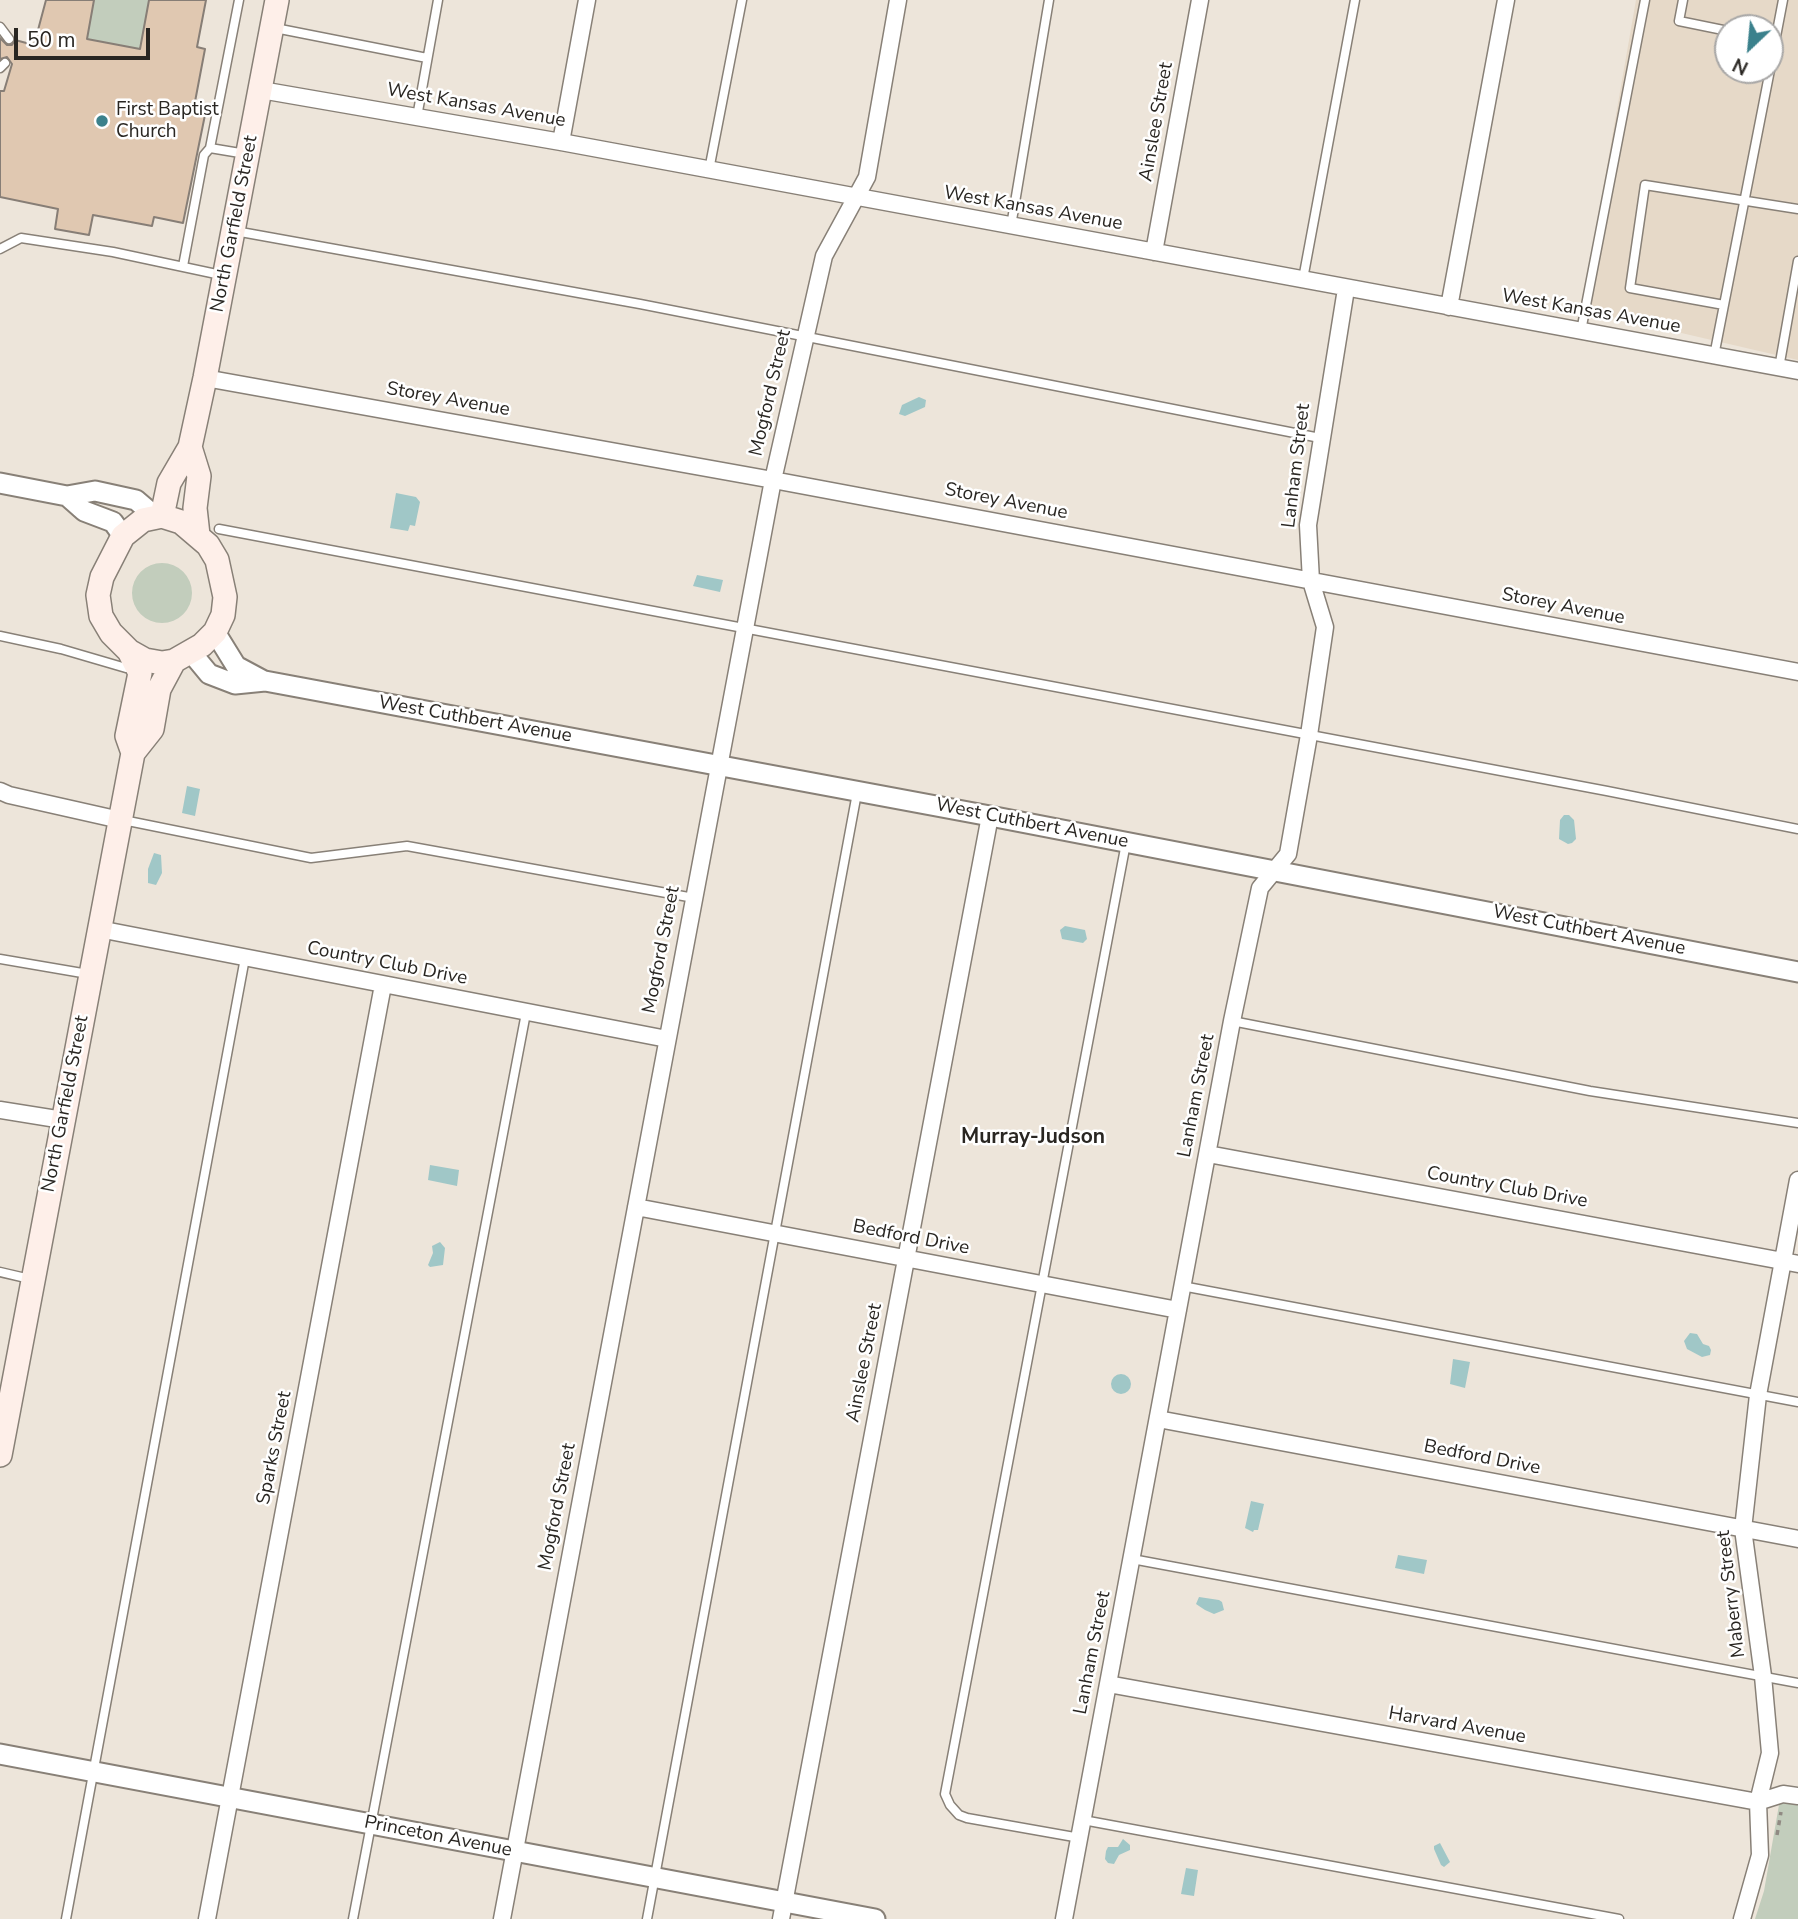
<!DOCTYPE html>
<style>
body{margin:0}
#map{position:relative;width:1798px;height:1919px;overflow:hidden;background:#ede5da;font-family:"Nunito Sans",sans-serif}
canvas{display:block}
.north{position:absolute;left:1714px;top:14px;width:70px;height:70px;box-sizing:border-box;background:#fff;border:2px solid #a9a8a7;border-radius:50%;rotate:206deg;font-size:19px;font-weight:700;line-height:28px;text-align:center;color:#292622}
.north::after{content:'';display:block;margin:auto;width:24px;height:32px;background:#3b818c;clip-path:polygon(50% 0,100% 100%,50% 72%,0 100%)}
.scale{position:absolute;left:14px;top:28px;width:136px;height:32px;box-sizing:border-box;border:4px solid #292622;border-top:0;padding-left:9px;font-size:21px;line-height:24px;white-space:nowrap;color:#292622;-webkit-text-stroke:5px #fff;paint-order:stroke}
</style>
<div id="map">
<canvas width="1798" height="1919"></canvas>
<div class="north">N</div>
<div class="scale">50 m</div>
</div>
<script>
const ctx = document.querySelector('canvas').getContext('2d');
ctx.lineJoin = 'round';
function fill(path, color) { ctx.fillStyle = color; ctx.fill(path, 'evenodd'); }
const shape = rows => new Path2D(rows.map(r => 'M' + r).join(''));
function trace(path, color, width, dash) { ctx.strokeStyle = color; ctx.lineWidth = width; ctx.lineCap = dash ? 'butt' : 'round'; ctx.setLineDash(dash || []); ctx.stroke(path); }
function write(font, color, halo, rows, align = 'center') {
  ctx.font = font + ' "Nunito Sans",sans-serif'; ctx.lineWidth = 5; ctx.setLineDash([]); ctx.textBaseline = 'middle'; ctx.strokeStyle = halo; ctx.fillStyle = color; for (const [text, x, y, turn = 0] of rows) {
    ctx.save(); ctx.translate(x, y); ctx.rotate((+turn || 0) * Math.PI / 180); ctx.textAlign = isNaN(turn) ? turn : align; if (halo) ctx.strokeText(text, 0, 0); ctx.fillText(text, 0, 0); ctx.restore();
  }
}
const built = shape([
 [1636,0,1798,0,1798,360,1582,310],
 [1728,28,1770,28,1770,70,1728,70]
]);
const green = shape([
 [94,0,149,0,140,49,68,36],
 '132 593a30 30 0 1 1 60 0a30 30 0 1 1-60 0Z',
 [1780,1799,1798,1802,1798,1919,1755,1919,1764,1891]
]);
const water = shape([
 [919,397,926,400,925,407,905,416,899,414,902,405],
 [396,493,416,497,420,502,415,526,410,525,408,531,390,528],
 [697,575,723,580,720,592,693,586],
 [187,786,200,789,195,816,182,813],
 [1564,815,1569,815,1574,820,1576,839,1572,843,1568,844,1559,839,1560,820],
 [154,853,161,855,162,873,156,885,148,883,148,869],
 [1065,926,1085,930,1087,939,1083,943,1062,939,1060,930],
 [430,1165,459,1170,457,1186,428,1180],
 [440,1242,445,1248,443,1265,430,1267,428,1265,433,1253,432,1246],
 [1690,1333,1697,1334,1703,1344,1709,1346,1711,1350,1710,1355,1702,1357,1687,1349,1684,1341],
 [1453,1359,1470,1362,1465,1388,1450,1384],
 '1111 1384a10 10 0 1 1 20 0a10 10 0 1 1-20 0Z',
 [1251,1501,1264,1504,1258,1530,1254,1530,1253,1532,1245,1528],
 [1398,1555,1427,1560,1424,1574,1395,1568],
 [1199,1597,1219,1600,1222,1602,1224,1610,1214,1614,1205,1610,1196,1604],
 [1123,1839,1130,1845,1130,1850,1119,1855,1114,1864,1108,1863,1105,1859,1106,1851,1108,1847,1118,1847],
 [1440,1843,1450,1862,1444,1867,1441,1865,1434,1849,1434,1846],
 [1186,1868,1198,1870,1194,1896,1181,1894]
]);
const building = shape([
 [46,0,94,0,87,39,140,49,149,0,206,0,197,47,205,49,194,107,206,110,183,223,154,217,152,226,93,215,89,235,55,229,58,209,0,197,0,91,4,91,12,64,7,57,0,59,0,38,7,45,12,45,15,40,34,45,46,0]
]);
const path = shape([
 [1777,1835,1781,1812]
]);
const service = shape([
 [1683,0,1679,21,1728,31],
 [0,27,9,39],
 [275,28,427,58],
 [0,68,5,63],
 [1770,68,1783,0],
 [417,117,438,0],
 [210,148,239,0],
 [709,170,742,0],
 [1011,226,1049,0],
 [235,231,640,304,1320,438],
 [0,249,21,238,113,252,221,275],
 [183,266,204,155,210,148,246,154],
 [1303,279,1355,0],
 [1724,305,1630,288,1645,185,1798,209],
 [1581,331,1645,0],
 [1714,356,1770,70],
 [1779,368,1798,261],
 [219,529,1607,791,1798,829],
 [0,636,61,649,126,668],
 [123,820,311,858,407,846,694,898],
 [0,959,88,974],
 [1232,1021,1590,1091,1798,1123],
 [0,1272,30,1279],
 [1182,1286,1798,1402],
 [1132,1559,1798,1683],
 [1083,1820,1619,1919],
 [1080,1838,967,1818,959,1815,950,1805,945,1794,1126,843],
 [66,1919,245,958],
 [353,1919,526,1013],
 [647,1919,857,793]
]);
const minor = shape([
 [261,90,561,142,1798,371],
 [561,142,587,0],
 [1154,252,1200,0],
 [1449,307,1506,0],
 [205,378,773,480,1798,672],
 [0,791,9,795,120,820],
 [99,929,667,1039],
 [0,1110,63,1120],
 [1208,1154,1798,1264],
 [636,1207,1178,1310],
 [1158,1419,1798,1539],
 [1108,1684,1758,1802,1783,1794,1798,1796],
 [207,1919,383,985],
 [502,1919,773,480,824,256,867,177,898,0],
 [781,1919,990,816],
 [1064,1919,1232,1021,1260,888,1288,854,1309,735,1325,627,1311,581,1308,525,1346,289],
 [1742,1919,1760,1855,1758,1802,1770,1753,1763,1676,1743,1529,1758,1395,1798,1180]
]);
const tertiary = shape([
 [0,483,67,496,95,491,136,500,157,518],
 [67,496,84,511,113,522,123,536],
 [215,632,236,666,264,681],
 [190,651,209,674,235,684,265,681,990,816,1798,972],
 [0,1754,875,1919]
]);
const secondary = shape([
 [190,447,199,476,195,508,198,535],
 [162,516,169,483,190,447,205,378,277,0],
 [162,516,181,522,208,545,217,560,225,597,223,615,215,632,202,645,174,661,162,663,145,660,129,651,111,633,101,616,98,595,102,577,123,536,143,520,162,516],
 [129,651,140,673,127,736,133,753],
 [0,1455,133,753,152,729,159,689,174,661]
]);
const markers = [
 [102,121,7,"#3b818c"]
];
const streetNames = [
 ["West Kansas Avenue",476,106,10],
 ["Ainslee Street",1157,122,-80],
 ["West Kansas Avenue",1033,209,10],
 ["North Garfield Street",235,224,-79],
 ["West Kansas Avenue",1591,312,10],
 ["Mogford Street",771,393,-77],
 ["Storey Avenue",448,400,10],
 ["Lanham Street",1297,466,-83],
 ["Storey Avenue",1006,502,11],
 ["Storey Avenue",1563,607,11],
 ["West Cuthbert Avenue",475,720,10],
 ["West Cuthbert Avenue",1032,824,11],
 ["West Cuthbert Avenue",1589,931,11],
 ["Mogford Street",662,950,-79],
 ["Country Club Drive",387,964,11],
 ["Lanham Street",1197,1096,-79],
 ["North Garfield Street",66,1104,-79],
 ["Country Club Drive",1507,1188,10],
 ["Bedford Drive",911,1238,11],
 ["Ainslee Street",865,1363,-79],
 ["Sparks Street",275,1448,-79],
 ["Bedford Drive",1482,1458,11],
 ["Mogford Street",558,1507,-79],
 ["Maberry Street",1732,1594,-97],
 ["Lanham Street",1093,1653,-79],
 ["Harvard Avenue",1457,1726,10],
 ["Princeton Avenue",438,1837,11]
];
const poiNames = [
 ["First Baptist",116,110],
 ["Church",116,132]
];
const neighbourhoodNames = [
 ["Murray-Judson",1033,1138]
];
fill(built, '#e6d9c8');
fill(green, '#c2cdbc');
fill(water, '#a0c7c7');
fill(building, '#e0c8b1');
trace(building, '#877e76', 2);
trace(service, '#888077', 11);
trace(minor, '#888077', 19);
trace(tertiary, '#888077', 23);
trace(secondary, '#888077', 26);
trace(path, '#908a83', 3.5, [5, 5]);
trace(service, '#fff', 8);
trace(minor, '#fff', 16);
trace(tertiary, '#fff', 19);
trace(secondary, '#feefe9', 23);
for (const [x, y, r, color] of markers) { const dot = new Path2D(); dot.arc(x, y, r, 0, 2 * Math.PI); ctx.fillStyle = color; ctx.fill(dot); trace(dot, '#fff', 2.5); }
write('19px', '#292622', '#fff', streetNames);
write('19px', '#292622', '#fff', poiNames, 'left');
write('bold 21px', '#292622', '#fff', neighbourhoodNames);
</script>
